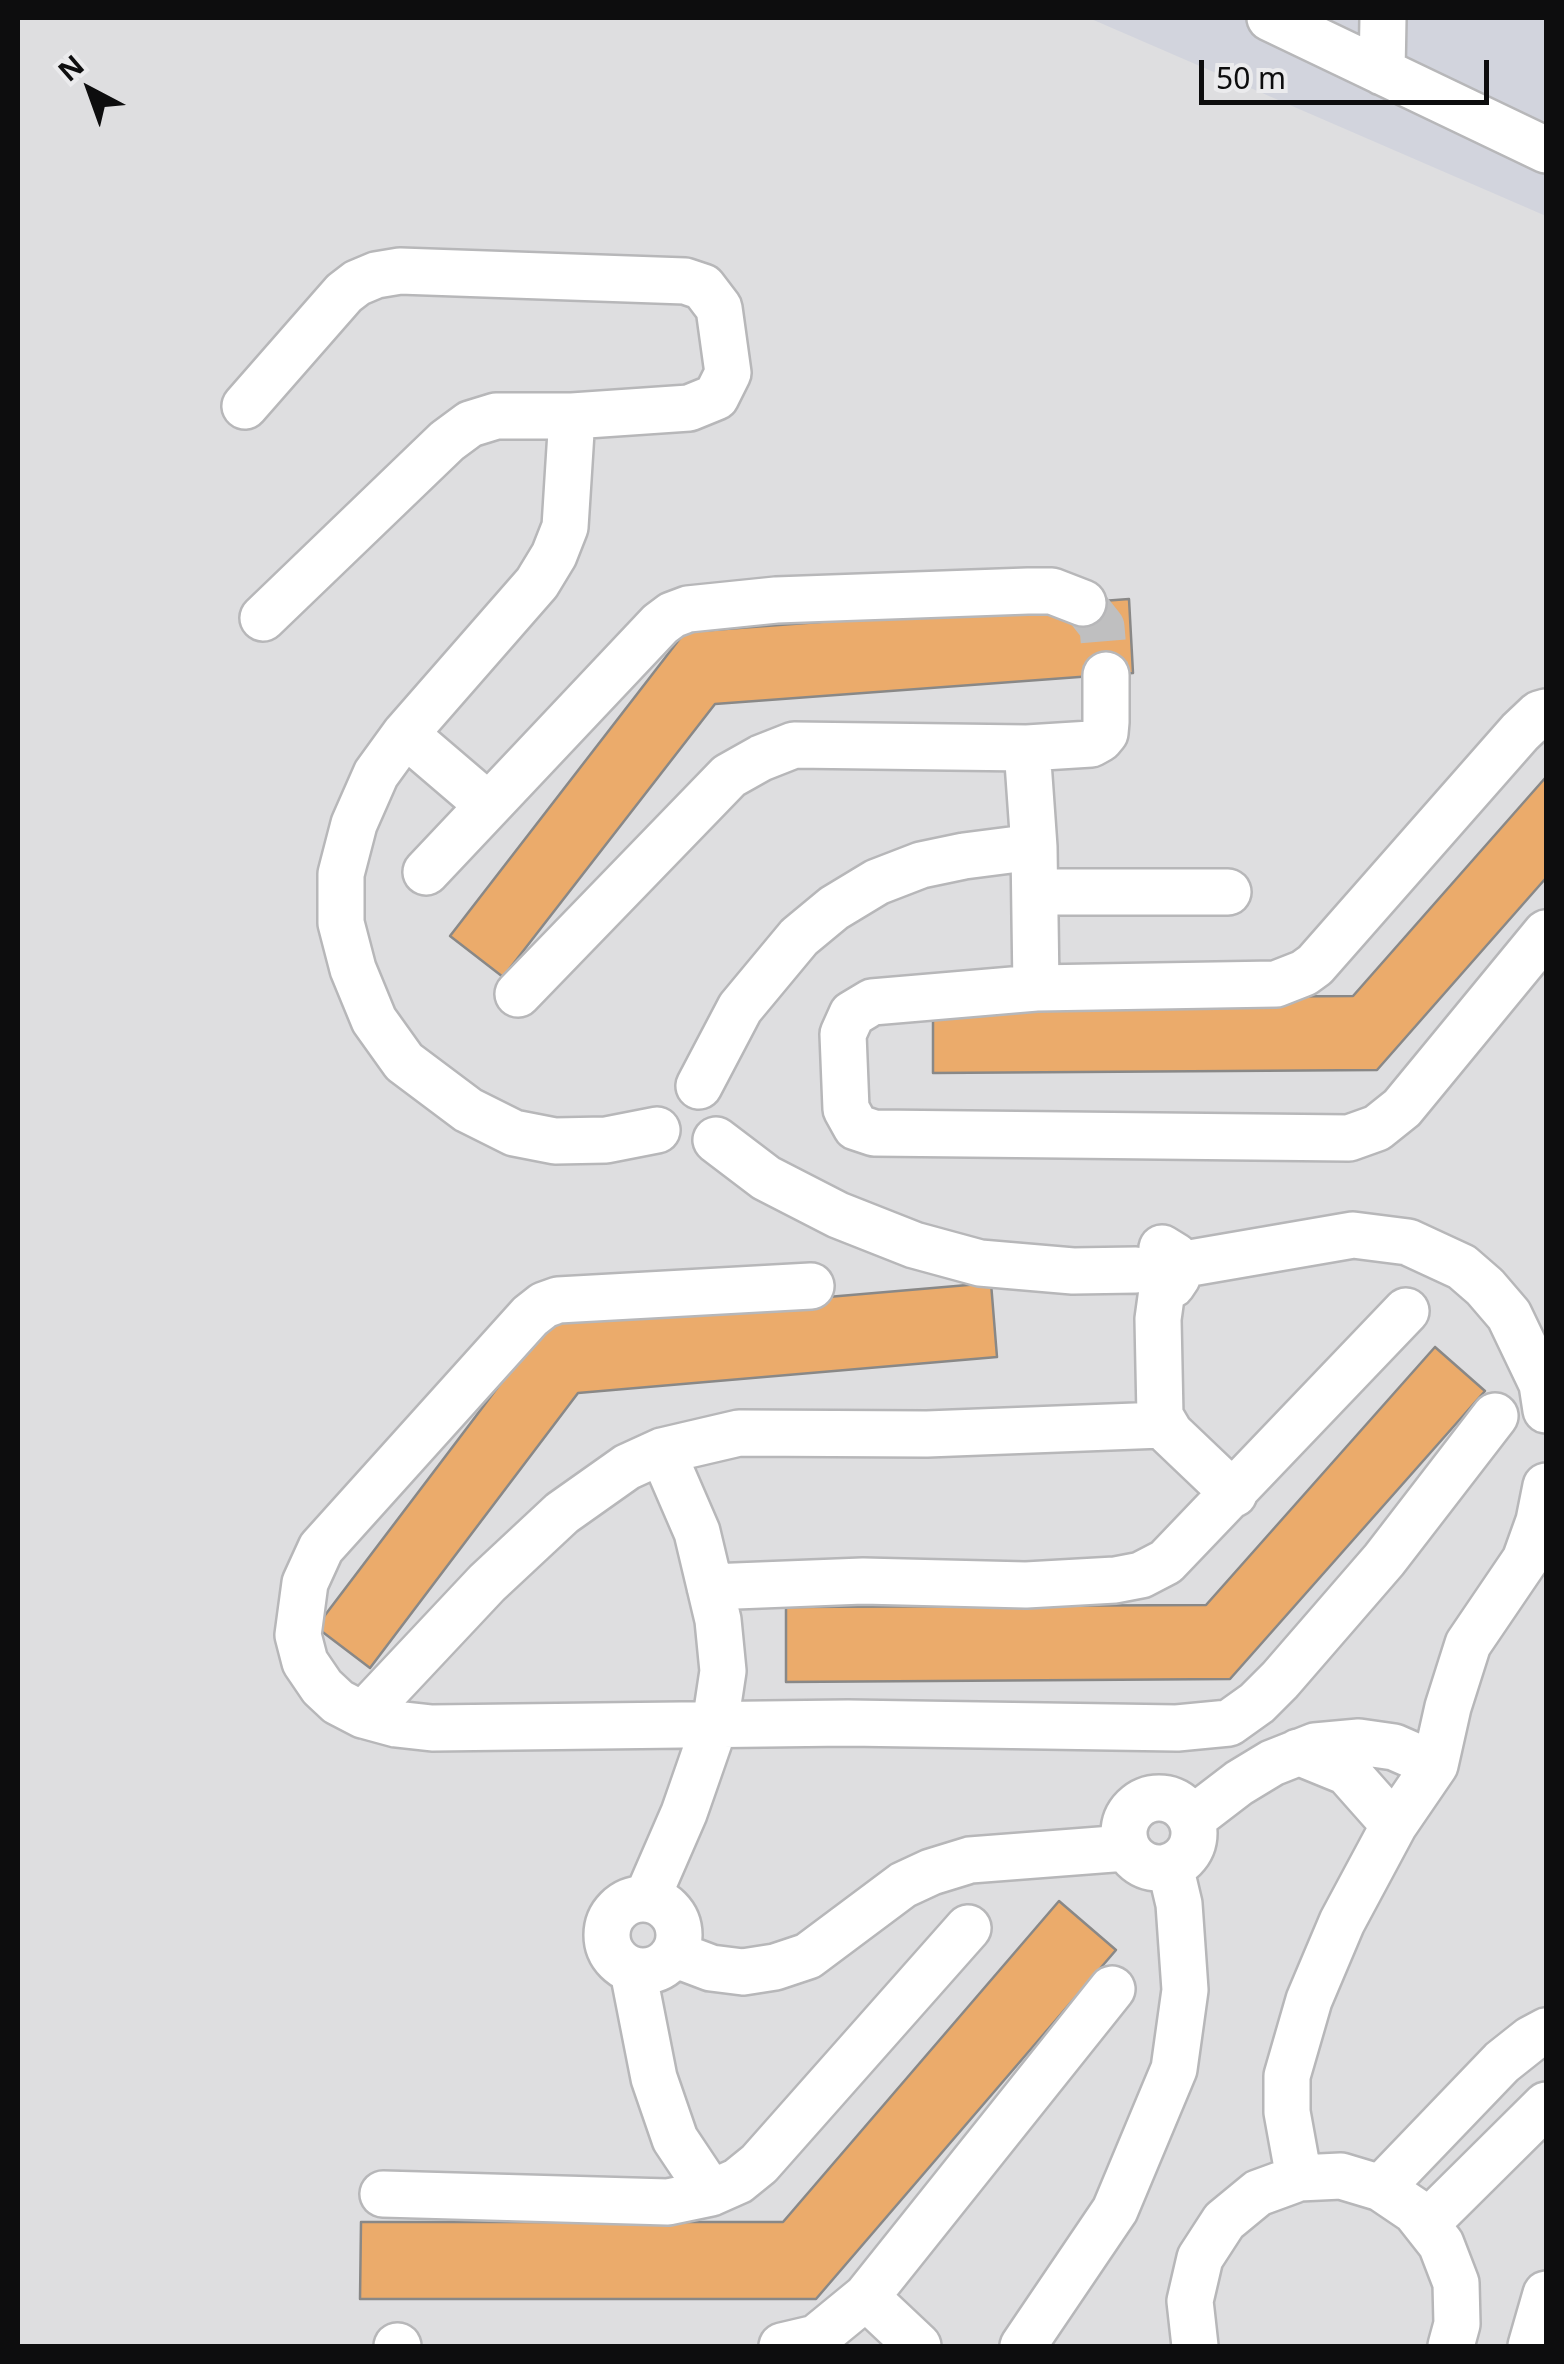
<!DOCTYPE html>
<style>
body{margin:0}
#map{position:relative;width:1564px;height:2364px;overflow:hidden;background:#dedee0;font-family:"Noto Sans",sans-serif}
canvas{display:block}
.frame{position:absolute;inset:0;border:20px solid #0d0d0e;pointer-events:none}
.north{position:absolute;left:40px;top:40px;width:100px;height:100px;-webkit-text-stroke:8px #ebebed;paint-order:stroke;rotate:319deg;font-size:28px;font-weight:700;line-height:40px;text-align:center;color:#0d0d0e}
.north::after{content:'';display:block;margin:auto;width:35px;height:45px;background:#0d0d0e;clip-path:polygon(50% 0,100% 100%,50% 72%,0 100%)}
.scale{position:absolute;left:1199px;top:60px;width:290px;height:45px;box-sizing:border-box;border:5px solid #0d0d0e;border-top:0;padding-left:12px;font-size:30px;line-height:35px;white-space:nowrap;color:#0d0d0e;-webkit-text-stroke:8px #ebebed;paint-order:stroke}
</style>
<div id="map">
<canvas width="1564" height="2364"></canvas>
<div class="frame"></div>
<div class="north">N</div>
<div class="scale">50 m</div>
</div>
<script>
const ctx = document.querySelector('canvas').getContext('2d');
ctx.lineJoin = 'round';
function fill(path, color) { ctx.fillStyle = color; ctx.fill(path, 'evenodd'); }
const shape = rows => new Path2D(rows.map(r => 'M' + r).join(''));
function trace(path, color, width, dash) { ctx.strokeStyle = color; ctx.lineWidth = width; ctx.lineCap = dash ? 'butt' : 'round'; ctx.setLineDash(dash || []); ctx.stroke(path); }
const built = shape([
 [1089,18,1546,18,1546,216]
]);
const building = shape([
 [1129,599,1133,673,715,704,503,977,450,936,685,632,1129,599],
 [1546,777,1546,878,1377,1070,933,1073,933,999,1353,996,1546,777],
 [991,1283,997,1357,578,1393,370,1668,316,1627,548,1321,991,1283],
 [1435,1347,1485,1391,1230,1679,786,1682,786,1607,1206,1605,1435,1347],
 [1059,1901,1116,1950,816,2299,360,2299,361,2222,783,2222,1059,1901]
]);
const minorTunnel = shape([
 [1083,603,1102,627,1106,675]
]);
const minor = shape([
 [1270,18,1546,150],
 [1382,72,1383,18],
 [245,406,344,293,357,283,376,275,400,271,685,281,703,287,719,308,728,373,716,397,689,408,572,416,496,416,470,424,447,441,263,618],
 [572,416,565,527,554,555,537,583,405,734,376,774,354,824,341,874,341,923,353,969,374,1020,404,1062,468,1110,514,1133,555,1141,606,1140,657,1130],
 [1546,712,1539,714,1520,732,1315,965,1304,973,1276,984,1036,988,872,1002,852,1014,843,1034,846,1109,856,1127,874,1133,1349,1138,1377,1128,1402,1108,1546,933],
 [405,734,488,805],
 [426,872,660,624,672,615,688,609,776,600,1028,591,1052,591,1083,603],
 [1035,892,1228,892],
 [1036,988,1034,847,1027,748,1091,744,1100,739,1105,733,1106,722,1106,675],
 [518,994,729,776,761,758,794,745,1027,748],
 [699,1086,740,1008,799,937,834,908,877,882,921,865,964,856,1034,847],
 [716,1140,766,1178,838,1215,914,1245,980,1263,1073,1271,1136,1270],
 [1162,1248,1175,1256,1179,1265,1178,1276,1172,1285,1162,1290,1158,1319,1160,1416,1170,1433,1234,1494],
 [1179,1265,1353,1235,1408,1242,1462,1267,1485,1287,1509,1315,1542,1384,1546,1410],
 [811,1286,558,1300,544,1305,530,1316,321,1548,305,1583,298,1635,305,1662,322,1687,338,1702,363,1715,396,1724,432,1728,848,1723,1177,1728,1229,1723,1257,1703,1280,1680,1384,1560,1495,1416],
 [710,1587,863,1581,1026,1585,1115,1580,1141,1575,1166,1562,1406,1311],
 [363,1715,487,1583,562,1513,627,1467,662,1451,739,1433,927,1434,1162,1425],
 [1298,1752,1347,1772,1394,1825],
 '1124 1833a35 35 0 1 1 70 0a35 35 0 1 1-70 0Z',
 [1192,1819,1239,1783,1272,1763,1315,1746,1359,1742,1394,1747,1435,1765],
 [647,1898,684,1813,715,1724,723,1671,718,1620,697,1532,662,1451],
 '607 1935a36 36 0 1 1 72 0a36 36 0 1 1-72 0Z',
 [674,1954,711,1968,743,1972,775,1967,808,1956,903,1885,931,1872,970,1860,1126,1848],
 [633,1971,654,2078,675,2139,711,2193],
 [1299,2178,1287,2112,1287,2076,1309,2000,1342,1922,1394,1825,1435,1765,1448,1707,1468,1644,1525,1560,1539,1521,1546,1486],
 [1381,2188,1502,2062,1531,2039,1546,2031],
 [383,2194,668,2202,711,2193,738,2181,759,2164,968,1928],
 [1426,2224,1546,2105],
 [866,2297,918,2346],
 [397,2346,398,2346],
 [782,2346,816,2338,866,2297,1112,1989],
 [1023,2346,1115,2210,1174,2069,1185,1990,1179,1904,1170,1866],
 [1195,2346,1190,2301,1200,2258,1224,2221,1258,2193,1299,2178,1341,2176,1381,2188,1415,2211,1441,2244,1456,2283,1457,2324,1451,2346],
 [1531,2346,1546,2294]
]);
fill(built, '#d2d4dd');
fill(building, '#ebab6b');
trace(building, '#898887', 2.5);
trace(minorTunnel, '#bfbfc0', 45, [45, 22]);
trace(minor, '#b7b7b9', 50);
trace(minor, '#fff', 45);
</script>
